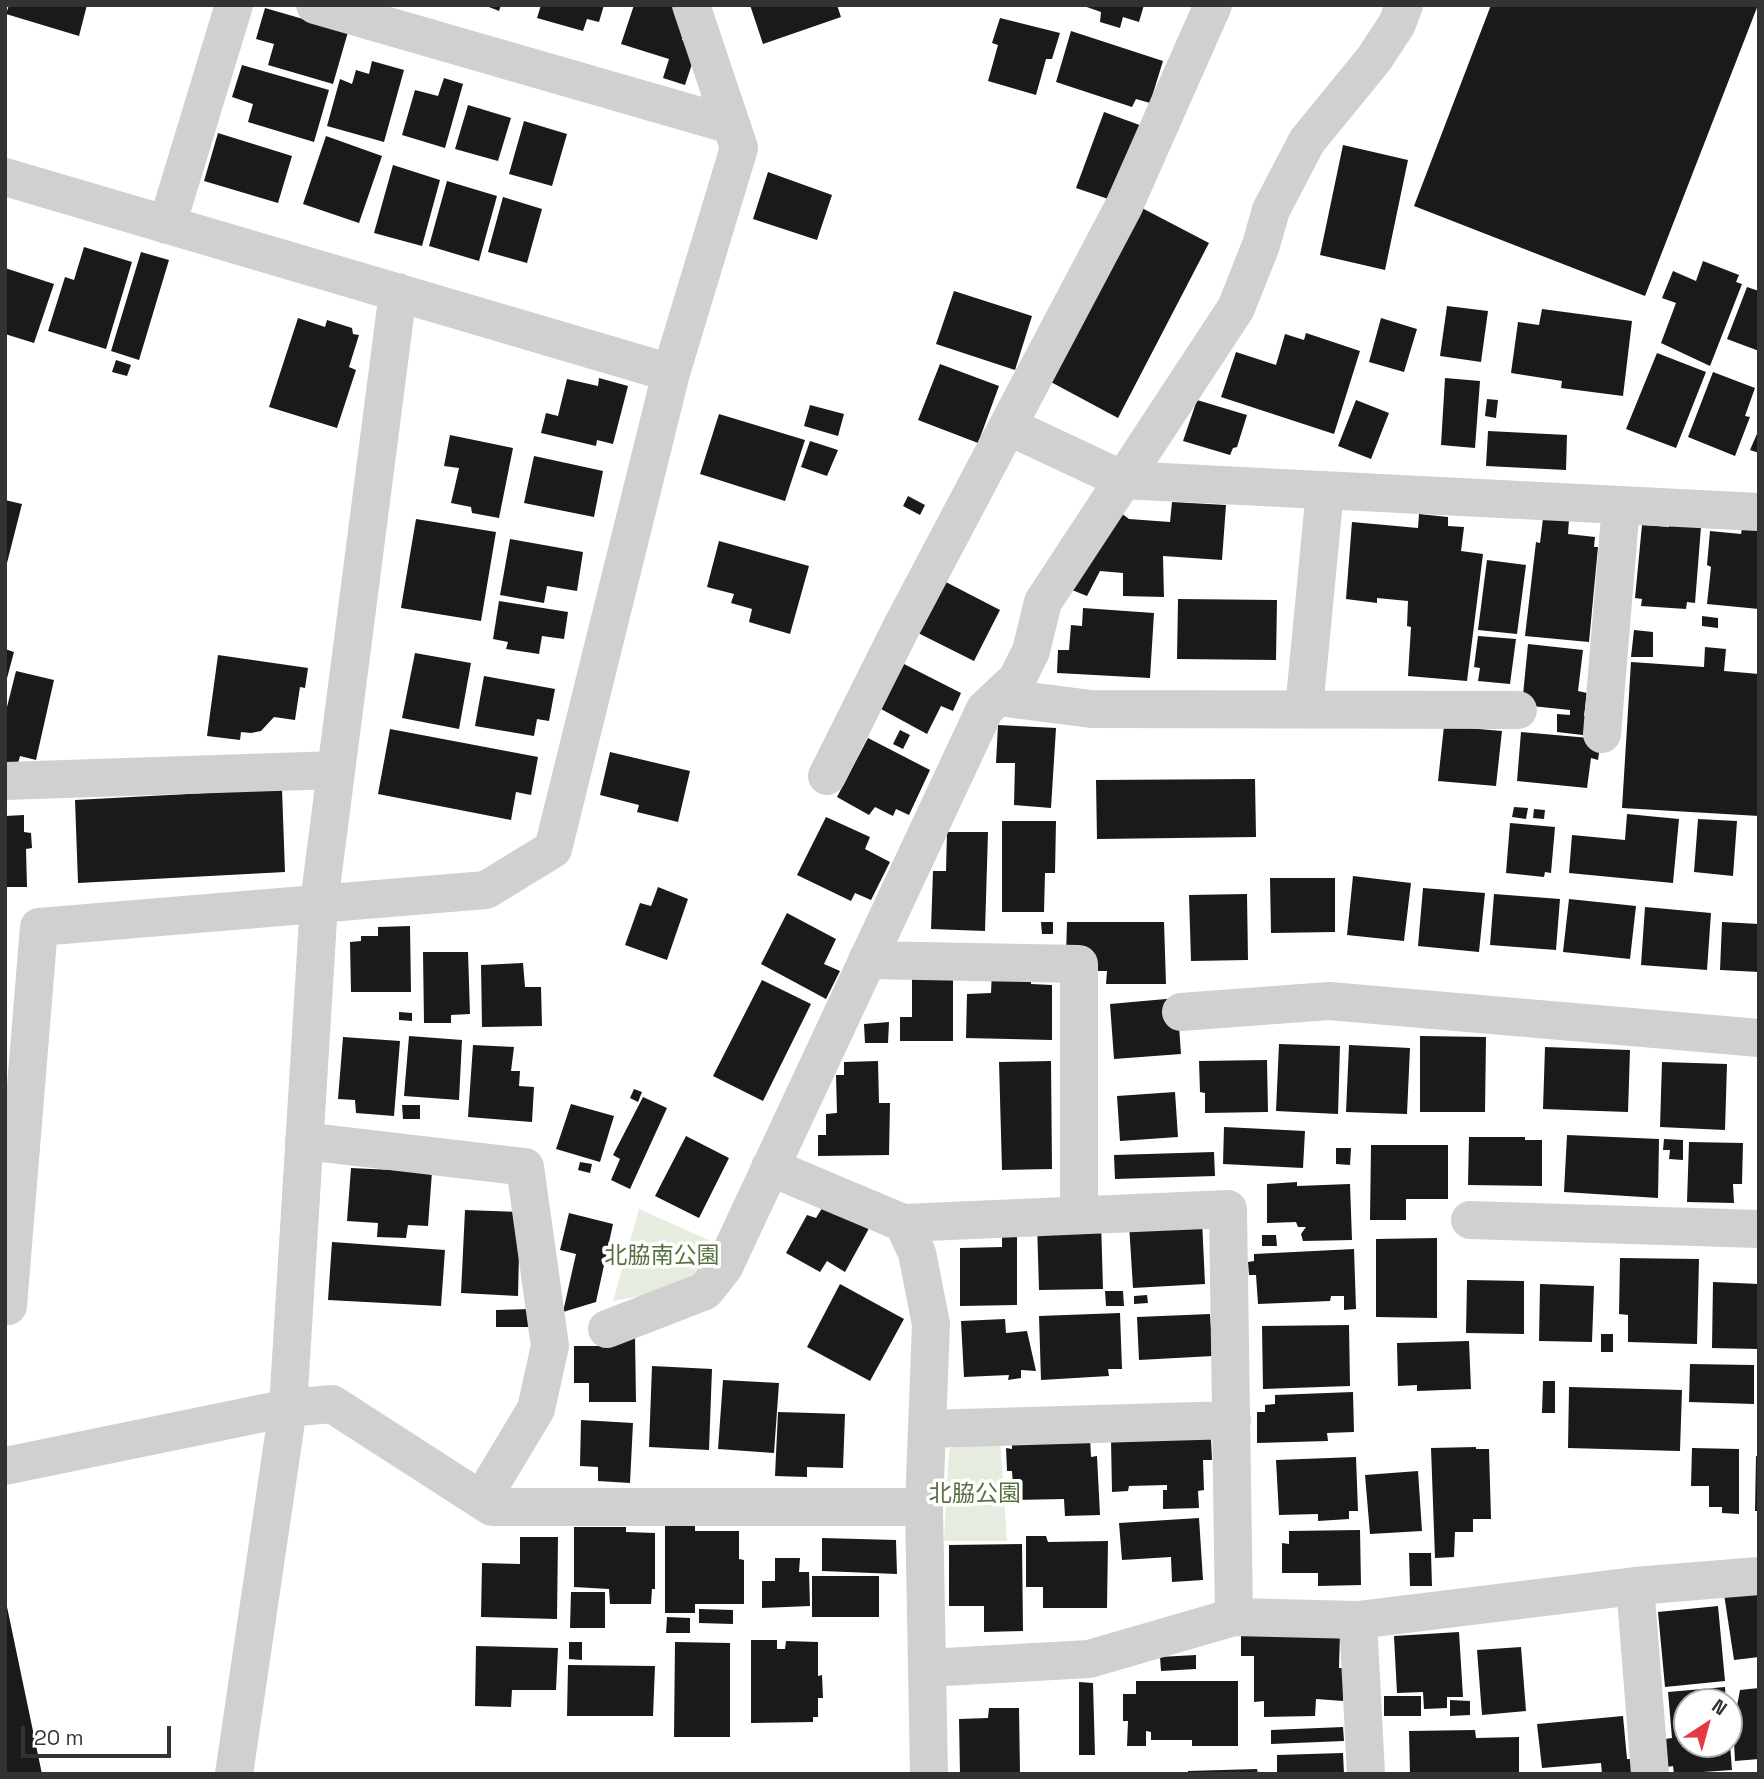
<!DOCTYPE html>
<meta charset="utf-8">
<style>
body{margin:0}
#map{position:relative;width:1764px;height:1779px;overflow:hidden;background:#fff;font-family:"Space Grotesk",sans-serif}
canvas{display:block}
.frame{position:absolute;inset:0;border:7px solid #333;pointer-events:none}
.north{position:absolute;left:1673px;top:1688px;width:70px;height:70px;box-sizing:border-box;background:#fff;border:2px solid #adadad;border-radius:50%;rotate:36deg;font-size:19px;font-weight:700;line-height:28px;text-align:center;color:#333}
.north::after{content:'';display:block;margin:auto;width:24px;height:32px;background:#e63946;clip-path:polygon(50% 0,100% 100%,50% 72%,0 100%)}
.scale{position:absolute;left:21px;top:1726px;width:150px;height:32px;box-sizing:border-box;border:4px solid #333;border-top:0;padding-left:9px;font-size:21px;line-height:24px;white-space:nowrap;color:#333;-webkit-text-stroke:5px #fff;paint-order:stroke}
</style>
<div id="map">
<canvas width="1764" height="1779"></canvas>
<div class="frame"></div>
<div class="north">N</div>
<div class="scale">20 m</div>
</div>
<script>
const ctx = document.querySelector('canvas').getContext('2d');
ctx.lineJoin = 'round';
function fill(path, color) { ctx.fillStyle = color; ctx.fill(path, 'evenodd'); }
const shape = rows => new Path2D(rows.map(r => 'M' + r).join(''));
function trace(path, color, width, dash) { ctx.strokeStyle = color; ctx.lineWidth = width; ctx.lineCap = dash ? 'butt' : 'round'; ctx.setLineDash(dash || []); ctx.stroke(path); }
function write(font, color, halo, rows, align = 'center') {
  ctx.font = font + ' "Space Grotesk","Noto Sans JP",sans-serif'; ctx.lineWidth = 7; ctx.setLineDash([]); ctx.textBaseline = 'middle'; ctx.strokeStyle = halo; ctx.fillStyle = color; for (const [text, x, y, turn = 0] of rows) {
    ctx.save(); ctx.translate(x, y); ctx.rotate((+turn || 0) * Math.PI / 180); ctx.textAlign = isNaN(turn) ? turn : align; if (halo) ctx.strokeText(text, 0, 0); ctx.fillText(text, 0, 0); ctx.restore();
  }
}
const green = shape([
 [639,1209,713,1242,701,1274,682,1288,613,1301],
 [1000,1438,1007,1541,944,1541,949,1450,960,1439]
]);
const building = shape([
 [9,5,87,5,79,36,6,14],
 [484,5,501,5,499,11],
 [541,5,604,5,599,22,587,19,583,31,537,18],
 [634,5,679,5,688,18,682,40,690,43,696,52,685,85,663,78,669,59,621,44],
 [750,5,837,5,841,17,763,44],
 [1081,5,1144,5,1139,22,1123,17,1120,28,1100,22,1101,12],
 [1491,5,1758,5,1645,296,1414,206],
 [265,8,348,32,333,84,268,65,274,44,256,39],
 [1000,18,1060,33,1052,59,1046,59,1036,95,988,81,998,45,992,43],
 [1071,31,1163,61,1150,103,1136,99,1132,107,1056,82],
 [372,61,404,70,384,142,327,126,340,79,352,84,356,70,369,74],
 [242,65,329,90,314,142,248,122,253,104,232,97],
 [444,78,463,84,445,148,402,135,415,90,438,96],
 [468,105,511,118,498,161,455,149],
 [1104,112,1145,127,1117,202,1076,188],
 [524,121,567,134,552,186,509,174],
 [218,133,292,156,278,203,204,181],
 [326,136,382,156,359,223,303,204],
 [1343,145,1408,160,1385,270,1320,255],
 [393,165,440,180,422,246,374,233],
 [768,172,832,195,817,240,753,219],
 [447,181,497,196,479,261,429,246],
 [503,197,542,209,527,263,488,252],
 [1140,207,1209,243,1118,418,1049,381],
 [84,247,132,262,106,349,48,331,65,277,74,280],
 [141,252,169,260,139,360,111,351],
 [1703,261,1739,275,1736,282,1742,284,1710,366,1661,343,1676,303,1662,298,1673,271,1696,281],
 [5,268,54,284,34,343,5,334],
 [1747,287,1759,291,1759,351,1727,339],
 [954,291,1032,316,1015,370,936,344],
 [1447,306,1488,311,1481,362,1440,356],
 [1542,309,1632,321,1623,396,1561,388,1562,381,1511,373,1518,322,1539,325],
 [298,318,325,327,327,320,352,328,353,334,359,335,349,367,356,370,337,428,269,407],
 [1381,318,1417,329,1404,372,1369,362],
 [1306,333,1360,351,1334,434,1221,397,1236,352,1276,365,1285,334,1304,340],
 [1657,353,1706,372,1676,448,1626,429],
 [116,360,131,365,127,376,112,372],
 [940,364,999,386,978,443,918,420],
 [1713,372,1755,388,1745,416,1750,417,1735,456,1688,437],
 [599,378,628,386,613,444,597,440,596,446,541,433,546,413,558,416,567,379,598,386],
 [1445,378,1480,381,1475,448,1441,445],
 [1487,399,1498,400,1496,418,1485,416],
 [1197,400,1247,415,1237,447,1233,448,1230,455,1183,441],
 [1356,400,1389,413,1371,459,1338,446],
 [810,405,844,414,838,436,804,426],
 [719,414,805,440,785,501,700,474],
 [1759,429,1759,453,1750,450],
 [1488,431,1567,435,1566,470,1486,466],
 [450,435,513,448,499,518,472,513,471,507,451,503,459,468,444,466],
 [810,441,838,450,827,476,801,467],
 [534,456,603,471,594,517,524,503],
 [908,496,925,505,920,515,903,506],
 [5,500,22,504,6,567,5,567],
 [1172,502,1226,505,1222,560,1163,556,1164,597,1123,596,1123,573,1100,571,1087,596,1072,590,1117,510,1129,519,1170,522],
 [1419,514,1448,517,1448,526,1464,527,1461,551,1483,554,1467,681,1408,676,1411,627,1407,626,1408,601,1377,598,1377,603,1346,599,1352,522,1418,528],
 [1543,518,1569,520,1568,534,1595,537,1594,547,1598,547,1589,642,1525,636,1536,542,1540,543],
 [416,519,496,532,481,621,401,608],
 [1669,523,1701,527,1695,603,1687,602,1686,609,1641,606,1642,599,1635,598,1642,525,1669,527],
 [1742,528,1758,530,1759,535,1759,609,1707,604,1711,567,1707,565,1710,531,1741,534],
 [510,539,583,552,577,591,547,586,544,603,500,595],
 [719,541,809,566,790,634,749,622,752,609,731,603,734,594,707,587],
 [1487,560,1526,565,1517,634,1478,630],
 [940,579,1000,610,974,661,914,631],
 [1178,599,1277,600,1276,660,1177,659],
 [499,601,568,612,564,639,542,636,539,654,506,649,508,642,493,639],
 [1083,608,1154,613,1150,678,1057,673,1058,650,1069,650,1071,625,1082,626],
 [1702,616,1718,618,1718,628,1702,626],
 [1634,630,1653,632,1653,657,1631,657],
 [1478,636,1516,639,1510,684,1478,681,1480,668,1474,667],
 [1528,644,1583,650,1578,691,1587,693,1584,716,1592,717,1591,736,1557,732,1557,714,1570,715,1570,710,1522,705],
 [1705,647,1726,649,1724,671,1759,674,1759,816,1622,808,1631,662,1704,667],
 [5,649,14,652,6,682,5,682],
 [415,653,471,663,459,729,402,718],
 [218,655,308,668,305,688,300,687,295,720,274,717,261,731,251,733,241,732,240,740,207,736],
 [904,664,961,693,953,711,941,706,927,734,881,709],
 [16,671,54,680,36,760,20,756,17,767,5,765,5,715],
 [484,676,555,689,549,721,537,719,534,736,475,726],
 [998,725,1056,728,1051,808,1014,805,1015,763,996,763],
 [1444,726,1502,731,1496,786,1438,781],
 [390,729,538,757,531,795,516,792,511,820,378,794],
 [900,730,910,735,903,749,893,744],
 [1521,732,1601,739,1598,760,1591,758,1587,788,1517,781],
 [868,738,930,770,909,815,896,809,893,816,875,807,869,815,837,797],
 [610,752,690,771,678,822,637,812,639,805,600,795],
 [1255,779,1256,837,1097,839,1096,780],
 [282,789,285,872,78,883,75,800],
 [1514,807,1528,808,1526,819,1512,817],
 [1534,809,1545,810,1544,819,1533,818],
 [1627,814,1679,819,1673,883,1569,873,1572,835,1625,840],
 [24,815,24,832,31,833,32,848,26,849,27,887,7,887,5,816],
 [826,817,870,837,865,849,890,862,871,900,855,893,851,901,797,875],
 [1698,819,1737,821,1733,876,1694,872],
 [1002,821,1056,821,1055,873,1045,873,1044,912,1002,912],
 [1510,823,1555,827,1551,873,1545,872,1544,877,1506,873],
 [947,832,988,832,985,931,931,929,933,871,946,871],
 [1353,876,1411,883,1404,941,1347,935],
 [1270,878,1335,878,1335,932,1271,933],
 [658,887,688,899,667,960,625,945,640,903,651,906],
 [1423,888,1485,893,1479,952,1418,946],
 [1247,894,1248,960,1191,961,1189,895],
 [1494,894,1560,899,1556,950,1490,945],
 [1569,899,1636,906,1630,959,1563,952],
 [1645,907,1711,913,1707,970,1641,965],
 [787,913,836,939,824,964,840,971,826,999,761,964],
 [1041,922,1053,922,1053,934,1042,934],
 [1067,922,1164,922,1166,984,1106,984,1107,971,1091,971,1066,956],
 [1722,922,1759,924,1759,972,1720,970],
 [410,926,411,992,351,992,350,942,361,941,361,936,378,936,378,927],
 [423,952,468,952,470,1014,451,1015,451,1023,424,1023],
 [523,963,525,987,541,987,542,1026,482,1027,481,965],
 [912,971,953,971,953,1041,900,1041,900,1017,912,1017],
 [992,971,1031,971,1031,984,1052,985,1052,1040,966,1038,967,994,991,993],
 [762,980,811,1004,763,1101,713,1076],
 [1177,998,1181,1054,1114,1059,1110,1004],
 [399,1012,412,1013,412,1021,399,1020],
 [889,1022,888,1043,865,1043,864,1024],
 [409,1036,462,1040,459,1100,404,1096],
 [1420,1036,1486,1037,1485,1112,1420,1112],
 [343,1037,400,1041,394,1116,356,1113,355,1100,338,1099],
 [1279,1044,1340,1046,1338,1114,1276,1111],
 [473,1045,514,1047,511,1071,520,1071,519,1086,534,1087,532,1122,468,1117],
 [1349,1045,1410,1048,1407,1114,1346,1112],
 [1545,1047,1630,1050,1628,1112,1543,1109],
 [1267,1060,1268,1112,1205,1113,1205,1093,1200,1092,1199,1061],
 [878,1061,879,1103,890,1103,889,1155,818,1156,818,1135,826,1135,826,1114,837,1113,836,1075,844,1075,844,1062],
 [1051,1061,1052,1169,1002,1170,999,1062],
 [1662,1062,1727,1064,1725,1130,1660,1127],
 [634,1089,642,1092,638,1102,630,1098],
 [1175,1092,1178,1137,1120,1141,1117,1096],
 [643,1097,667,1108,630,1189,611,1180,620,1159,613,1155],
 [571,1104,614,1116,600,1162,556,1149],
 [402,1105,420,1105,420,1119,403,1119],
 [1224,1127,1305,1131,1303,1168,1223,1164],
 [1567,1135,1659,1139,1658,1198,1564,1192],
 [686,1136,729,1158,699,1218,655,1196],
 [1469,1137,1525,1137,1525,1140,1542,1140,1542,1186,1468,1185],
 [1664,1139,1683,1140,1683,1160,1669,1159,1670,1150,1663,1150],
 [1689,1142,1743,1143,1742,1184,1733,1184,1734,1203,1687,1202],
 [1371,1145,1448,1145,1448,1199,1406,1199,1406,1220,1370,1220],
 [1336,1148,1351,1148,1350,1165,1336,1164],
 [1214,1152,1215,1176,1115,1179,1114,1155],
 [580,1162,592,1164,590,1173,578,1170],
 [351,1168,432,1172,428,1226,408,1225,406,1238,377,1237,378,1223,347,1221],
 [1297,1182,1297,1186,1350,1184,1352,1240,1303,1241,1301,1234,1306,1227,1298,1227,1296,1222,1267,1223,1267,1184],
 [830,1195,873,1221,845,1272,827,1261,820,1272,786,1253,807,1215,816,1218],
 [465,1210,520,1212,518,1296,461,1293],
 [569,1213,613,1224,596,1302,563,1312,576,1254,560,1250],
 [1101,1220,1103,1289,1039,1290,1037,1222],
 [1202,1220,1205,1284,1133,1288,1129,1224],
 [1002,1234,1017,1234,1017,1305,960,1306,960,1248,1002,1247],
 [1262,1235,1276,1235,1277,1246,1262,1246],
 [1437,1238,1437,1318,1376,1317,1376,1239],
 [332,1242,445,1250,441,1306,328,1300],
 [1354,1249,1356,1309,1344,1310,1344,1296,1331,1296,1330,1301,1258,1304,1256,1275,1249,1275,1248,1262,1254,1261,1254,1254],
 [1620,1258,1699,1259,1697,1344,1628,1342,1628,1315,1619,1314],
 [1467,1280,1524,1281,1524,1334,1466,1333],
 [1713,1282,1759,1284,1759,1349,1712,1348],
 [840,1284,904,1319,870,1381,807,1347],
 [1540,1284,1594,1286,1592,1342,1539,1341],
 [1105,1291,1123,1291,1124,1306,1106,1306],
 [1147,1295,1148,1303,1134,1304,1134,1296],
 [531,1309,531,1327,496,1327,496,1310],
 [1120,1313,1122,1369,1108,1369,1109,1376,1041,1380,1039,1316],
 [1210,1314,1213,1356,1139,1360,1137,1317],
 [1005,1319,1006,1333,1027,1331,1036,1371,1021,1370,1021,1378,1008,1380,1009,1375,964,1377,961,1321],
 [1349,1325,1350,1386,1263,1389,1262,1326],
 [1601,1334,1613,1334,1613,1352,1601,1352],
 [635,1335,636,1402,589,1402,589,1383,574,1383,574,1346,605,1346],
 [1469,1341,1471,1389,1417,1391,1417,1385,1398,1386,1397,1343],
 [1690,1364,1754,1365,1754,1404,1689,1402],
 [652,1366,712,1369,709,1450,649,1447],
 [723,1380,779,1383,774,1453,718,1449],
 [1543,1381,1555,1381,1555,1413,1542,1413],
 [1569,1387,1682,1390,1680,1451,1568,1448],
 [1353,1392,1354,1432,1327,1433,1328,1441,1257,1443,1257,1412,1265,1412,1265,1405,1275,1404,1275,1395],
 [778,1412,845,1414,843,1468,807,1467,807,1477,775,1476],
 [581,1420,633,1423,630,1483,598,1481,598,1467,580,1466],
 [1090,1436,1091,1457,1097,1456,1100,1515,1065,1516,1064,1499,1014,1500,1012,1471,1007,1471,1006,1448,1012,1449,1012,1444],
 [1211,1439,1212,1460,1203,1460,1204,1490,1198,1491,1199,1508,1163,1509,1163,1490,1167,1490,1167,1485,1129,1486,1128,1491,1112,1492,1111,1440],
 [1476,1447,1476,1449,1489,1449,1491,1519,1473,1519,1473,1532,1455,1532,1454,1557,1435,1558,1431,1448],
 [1692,1448,1739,1449,1739,1514,1722,1513,1722,1507,1709,1507,1709,1486,1691,1486],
 [1756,1456,1759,1456,1759,1511,1755,1511],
 [1356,1457,1358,1511,1349,1511,1349,1519,1318,1521,1318,1514,1279,1515,1276,1460],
 [1418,1471,1422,1531,1370,1534,1365,1475],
 [1199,1518,1203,1580,1172,1582,1171,1557,1122,1560,1119,1523],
 [665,1523,695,1523,695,1531,739,1531,739,1559,744,1560,744,1604,695,1604,695,1613,665,1613],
 [574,1527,626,1527,626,1532,655,1533,655,1589,652,1589,651,1604,610,1604,609,1589,574,1587],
 [1360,1530,1361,1585,1318,1586,1318,1573,1282,1573,1282,1543,1289,1544,1289,1531],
 [1026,1536,1046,1536,1048,1542,1108,1541,1107,1608,1043,1608,1043,1587,1026,1587],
 [520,1537,558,1537,557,1619,481,1617,482,1563,520,1564],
 [822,1538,896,1540,897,1574,822,1571],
 [1022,1544,1023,1631,984,1632,984,1606,949,1606,949,1545],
 [1409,1553,1431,1553,1432,1586,1410,1586],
 [775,1558,800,1558,799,1572,809,1572,810,1606,762,1608,762,1581,775,1581],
 [812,1576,879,1576,879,1617,812,1617],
 [1759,1590,1759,1657,1734,1660,1724,1594],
 [571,1592,605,1592,605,1628,570,1628],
 [5,1602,6,1602,42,1774,5,1774],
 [1718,1606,1725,1681,1665,1687,1658,1612],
 [699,1609,733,1610,733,1624,699,1623],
 [667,1617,690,1618,690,1633,666,1633],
 [1340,1632,1339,1668,1344,1668,1343,1701,1316,1699,1315,1716,1264,1717,1264,1701,1254,1702,1254,1656,1241,1656,1241,1633],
 [1459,1632,1463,1697,1447,1697,1447,1708,1424,1709,1423,1692,1397,1693,1394,1636],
 [751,1640,777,1640,777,1649,785,1649,786,1641,818,1642,818,1676,822,1675,823,1698,818,1698,818,1717,813,1717,813,1722,751,1723],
 [569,1642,582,1642,582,1660,569,1659],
 [675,1642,730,1643,730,1737,674,1737],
 [476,1646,558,1648,556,1690,512,1690,511,1707,475,1706],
 [1521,1647,1526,1711,1482,1715,1477,1650],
 [1196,1655,1196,1669,1161,1671,1160,1657],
 [568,1665,655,1666,653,1716,567,1716],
 [1136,1681,1238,1681,1238,1746,1192,1746,1192,1740,1151,1740,1151,1732,1146,1731,1146,1746,1127,1746,1128,1721,1123,1721,1123,1694,1136,1694],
 [1079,1682,1093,1683,1095,1755,1079,1755],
 [1725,1687,1726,1702,1687,1702,1687,1744,1730,1744,1732,1770,1674,1774,1673,1766,1667,1767,1665,1739,1672,1738,1668,1692],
 [1759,1688,1759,1759,1735,1761,1732,1705,1737,1706,1740,1690],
 [1384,1696,1421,1696,1421,1716,1384,1716],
 [1450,1700,1470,1701,1470,1715,1450,1716],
 [989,1708,1019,1708,1020,1774,960,1774,959,1719,988,1718],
 [1623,1716,1627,1759,1632,1759,1632,1774,1602,1774,1601,1763,1542,1768,1537,1724],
 [1343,1727,1344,1741,1271,1744,1271,1730],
 [1475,1730,1476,1738,1519,1737,1519,1774,1410,1774,1409,1731],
 [1343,1753,1344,1774,1277,1774,1277,1755],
 [1257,1769,1258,1774,1188,1774,1188,1771]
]);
const minor = shape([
 [315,5,731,125],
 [5,177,671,373],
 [167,225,234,5],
 [1008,426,1123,480,1759,512],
 [998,697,1091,709,1518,710],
 [1304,709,1325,490],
 [1602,734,1621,505],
 [827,776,900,630,1124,206,1213,5],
 [5,781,336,770],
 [867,960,1079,964,1079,1215],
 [1181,1012,1329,1001,1759,1038],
 [304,1141,525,1167,550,1346,536,1409,482,1499],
 [770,1167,903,1223,917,1253,931,1324,924,1507,929,1774],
 [1470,1220,1759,1229],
 [903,1223,1228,1209,1234,1617],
 [5,1306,8,1306,39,927,486,890,553,849,671,373,739,148,691,5],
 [607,1329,705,1291,724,1267,985,709,1017,679,1031,651,1043,602,1236,308,1261,245,1271,210,1307,141,1374,59,1397,24,1404,5],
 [927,1429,1232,1420],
 [5,1466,288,1408,332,1404,492,1507,924,1507],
 [1635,1586,1650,1774],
 [1358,1620,1366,1774],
 [927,1668,1089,1659,1234,1617,1358,1620,1635,1586,1759,1576],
 [234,1774,288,1408,319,903,398,292]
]);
const parkNames = [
 ["北脇南公園",662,1257],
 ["北脇公園",975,1495]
];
fill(green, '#e6ecdf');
fill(building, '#1a1a1a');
trace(minor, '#d0d0d0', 38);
write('23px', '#56703f', '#fff', parkNames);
</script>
